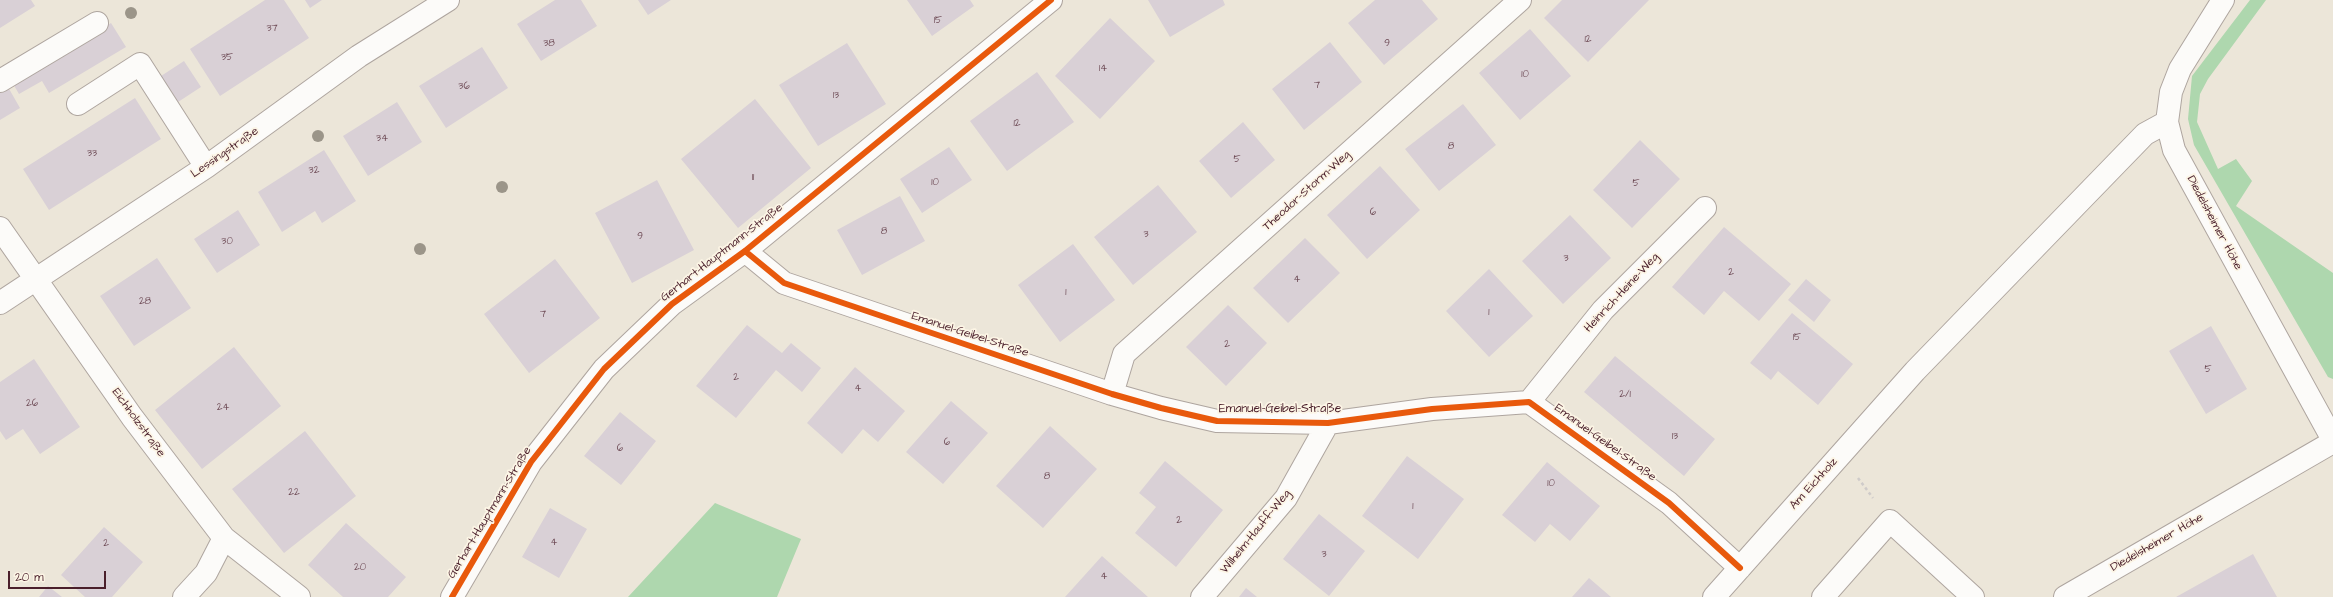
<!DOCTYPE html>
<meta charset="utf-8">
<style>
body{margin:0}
#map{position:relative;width:2333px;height:597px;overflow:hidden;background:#ece6d9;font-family:"Architects Daughter",sans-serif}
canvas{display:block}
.scale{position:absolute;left:8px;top:571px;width:98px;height:18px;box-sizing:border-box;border:2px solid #4a1f2b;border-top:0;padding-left:5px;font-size:12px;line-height:14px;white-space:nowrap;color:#4a1f2b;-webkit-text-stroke:3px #fcf5e5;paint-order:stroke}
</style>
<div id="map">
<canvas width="2333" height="597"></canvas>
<div class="scale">20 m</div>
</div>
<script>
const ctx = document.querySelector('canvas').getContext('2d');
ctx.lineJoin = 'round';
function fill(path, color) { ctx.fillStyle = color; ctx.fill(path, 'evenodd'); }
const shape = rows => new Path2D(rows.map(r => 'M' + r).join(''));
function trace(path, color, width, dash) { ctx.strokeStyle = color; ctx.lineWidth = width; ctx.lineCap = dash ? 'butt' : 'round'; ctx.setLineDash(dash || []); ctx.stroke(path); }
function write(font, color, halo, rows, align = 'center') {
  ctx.font = font + ' "Architects Daughter",sans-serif'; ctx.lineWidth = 3.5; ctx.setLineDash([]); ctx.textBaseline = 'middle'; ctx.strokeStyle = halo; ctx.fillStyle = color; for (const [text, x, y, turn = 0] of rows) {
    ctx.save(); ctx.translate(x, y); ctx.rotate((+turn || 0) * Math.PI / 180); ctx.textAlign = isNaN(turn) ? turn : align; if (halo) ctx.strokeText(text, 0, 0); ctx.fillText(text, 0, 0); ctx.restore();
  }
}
const green = shape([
 [2250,0,2266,0,2208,79,2200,94,2197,122,2218,169,2236,159,2252,181,2236,206,2333,273,2333,379,2328,377,2194,145,2188,119,2192,76],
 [715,503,801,539,777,597,628,597]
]);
const building = shape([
 [0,0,31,0,35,6,0,28],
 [265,0,284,0,309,38,220,96,190,49],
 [305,0,322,0,310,8],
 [555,0,581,0,597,26,541,61,517,24],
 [638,0,671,0,648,15],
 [907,0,970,0,974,6,932,36],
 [1148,0,1223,0,1225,5,1170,37],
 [1375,0,1422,0,1438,19,1384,65,1348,23],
 [1562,0,1649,0,1588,62,1544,18],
 [1110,18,1155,61,1100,119,1055,76],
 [111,23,126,47,49,93,42,81,19,94,12,82],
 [1530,29,1571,76,1520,120,1479,73],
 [1330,42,1362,82,1304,130,1272,89],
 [847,43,886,104,818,146,779,85],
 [482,47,508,88,446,128,419,86],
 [184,61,201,87,175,104,158,78],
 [1037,72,1074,122,1007,171,970,121],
 [8,87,20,108,0,120,0,91],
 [135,98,161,139,49,210,23,169],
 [755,99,811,168,738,228,681,159],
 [397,102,422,142,368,176,343,136],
 [1463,104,1496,145,1439,191,1405,149],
 [1243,122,1275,160,1231,198,1199,161],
 [1640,140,1680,179,1632,228,1593,190],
 [949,147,972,180,922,213,900,179],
 [324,150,356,201,322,223,315,211,282,232,258,192],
 [1380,166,1420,210,1367,259,1327,215],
 [657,180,694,250,632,283,595,213],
 [1158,185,1197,232,1133,285,1094,237],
 [900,196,925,241,862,275,837,230],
 [238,210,260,245,217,273,194,239],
 [1570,215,1611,258,1563,304,1522,261],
 [1724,227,1791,284,1759,321,1724,291,1704,315,1672,287],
 [1305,238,1340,273,1288,323,1253,288],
 [1073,244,1115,300,1060,342,1018,285],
 [157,258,191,308,134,346,100,296],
 [555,259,600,318,529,373,484,314],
 [1489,269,1533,316,1489,357,1446,311],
 [1806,279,1831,300,1814,322,1788,300],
 [1228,305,1267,343,1226,386,1186,347],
 [1792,313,1853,364,1818,405,1778,371,1771,380,1750,363],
 [747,325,782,353,791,343,821,368,802,392,776,370,736,418,696,386],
 [2211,326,2247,389,2206,414,2169,351],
 [234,347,281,406,202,469,155,410],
 [1615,356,1715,439,1684,476,1584,392],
 [34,359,80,427,40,454,23,429,6,440,0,431,0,382],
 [855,367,905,411,878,442,863,429,842,454,807,423],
 [951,401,988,433,943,484,906,452],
 [620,412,656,441,621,485,584,456],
 [1050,426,1097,469,1043,528,996,486],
 [305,431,356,496,284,553,232,489],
 [1407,456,1464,499,1418,559,1362,516],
 [1165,461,1223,510,1176,567,1135,533,1156,507,1139,493],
 [1547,462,1600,506,1570,541,1550,524,1535,542,1502,515],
 [550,508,587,529,559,578,522,557],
 [1319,514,1365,551,1329,596,1283,559],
 [346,523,406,577,388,597,343,597,308,565],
 [104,527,143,562,112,597,85,597,61,575],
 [2253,554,2277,597,2176,597],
 [1102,556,1148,597,1065,597],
 [1589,578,1611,597,1572,597],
 [48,586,62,597,39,597],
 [1246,588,1257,597,1239,597]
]);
const path = shape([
 [1858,478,1873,498]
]);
const minor = shape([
 [2223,0,2180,69,2171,92,2167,122,2174,150,2333,440],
 [0,81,97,23],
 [78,104,140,64,206,167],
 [0,228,132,417,224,538,299,597],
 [745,251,784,283,1112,394,1161,408,1217,421,1328,423,1432,409,1529,402,1669,503,1740,568],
 [0,303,206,167,359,56,448,0],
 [1112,394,1124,354,1520,0],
 [1529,402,1603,310,1705,208],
 [184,597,206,573,224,538],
 [452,597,531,462,604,369,672,304,745,251,1051,0],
 [1202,597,1286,498,1328,423],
 [1714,597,1915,371,2145,134,2167,122],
 [1823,597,1890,521,1973,597],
 [2065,597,2333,442]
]);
const cycleway = shape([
 [745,251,784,283,1112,394,1161,408,1217,421,1328,423,1432,409,1529,402,1669,503,1740,568],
 [452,597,531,462,604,369,672,304,745,251,1051,0]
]);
const trees = [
 [131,13],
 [318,136],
 [502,187],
 [420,249]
];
const numberNames = [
 ["15",938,21],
 ["37",272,29],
 ["12",1588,40],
 ["38",549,44],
 ["9",1387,44],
 ["35",227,58],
 ["14",1103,69],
 ["10",1525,75],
 ["7",1317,86],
 ["36",464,87],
 ["13",836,96],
 ["12",1017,124],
 ["34",382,139],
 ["8",1451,147],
 ["33",92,154],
 ["5",1237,160],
 ["32",314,171],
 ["11",753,178],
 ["10",935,183],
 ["5",1636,184],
 ["6",1373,213],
 ["8",884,232],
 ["3",1146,235],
 ["9",640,237],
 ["30",227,242],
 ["3",1566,259],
 ["2",1731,273],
 ["4",1297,280],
 ["1",1066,293],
 ["28",145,302],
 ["1",1489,313],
 ["7",543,315],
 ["15",1797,338],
 ["2",1227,345],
 ["5",2208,370],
 ["2",736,378],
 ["4",858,389],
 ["2/1",1625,395],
 ["26",32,404],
 ["24",223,408],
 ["13",1675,437],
 ["6",947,443],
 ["6",620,449],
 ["8",1047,477],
 ["10",1551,484],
 ["22",294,493],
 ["1",1413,507],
 ["2",1179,521],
 ["4",554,543],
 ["2",106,544],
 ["3",1324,555],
 ["20",360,568],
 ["4",1104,577]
];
const streetNames = [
 ["Lessingstraße",225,153,-35],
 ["Theodor-Storm-Weg",1307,191,-42],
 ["Diedelsheimer Höhe",2214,223,62],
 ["Gerhart-Hauptmann-Straße",722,253,-38],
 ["Heinrich-Heine-Weg",1622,293,-47],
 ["Emanuel-Geibel-Straße",970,335,18],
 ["Emanuel-Geibel-Straße",1280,409],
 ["Eichholzstraße",138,423,54],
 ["Emanuel-Geibel-Straße",1605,443,36],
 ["Am Eichholz",1814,484,-48],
 ["Gerhart-Hauptmann-Straße",490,513,-59],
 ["Wilhelm-Hauff-Weg",1256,532,-51],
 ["Diedelsheimer Höhe",2157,543,-30]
];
fill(green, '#aed7ae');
fill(building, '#d9d0d6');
trace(minor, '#aea59f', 24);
trace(path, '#cfcbc9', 2.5, [3, 3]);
trace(minor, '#fcfbf9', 22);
trace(cycleway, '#e8590c', 6);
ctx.fillStyle = '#9b9589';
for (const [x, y] of trees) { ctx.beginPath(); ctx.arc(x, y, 6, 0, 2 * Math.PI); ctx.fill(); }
write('10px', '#6e4b56', null, numberNames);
write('12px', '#4a1f2b', '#fcf5e5', streetNames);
</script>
